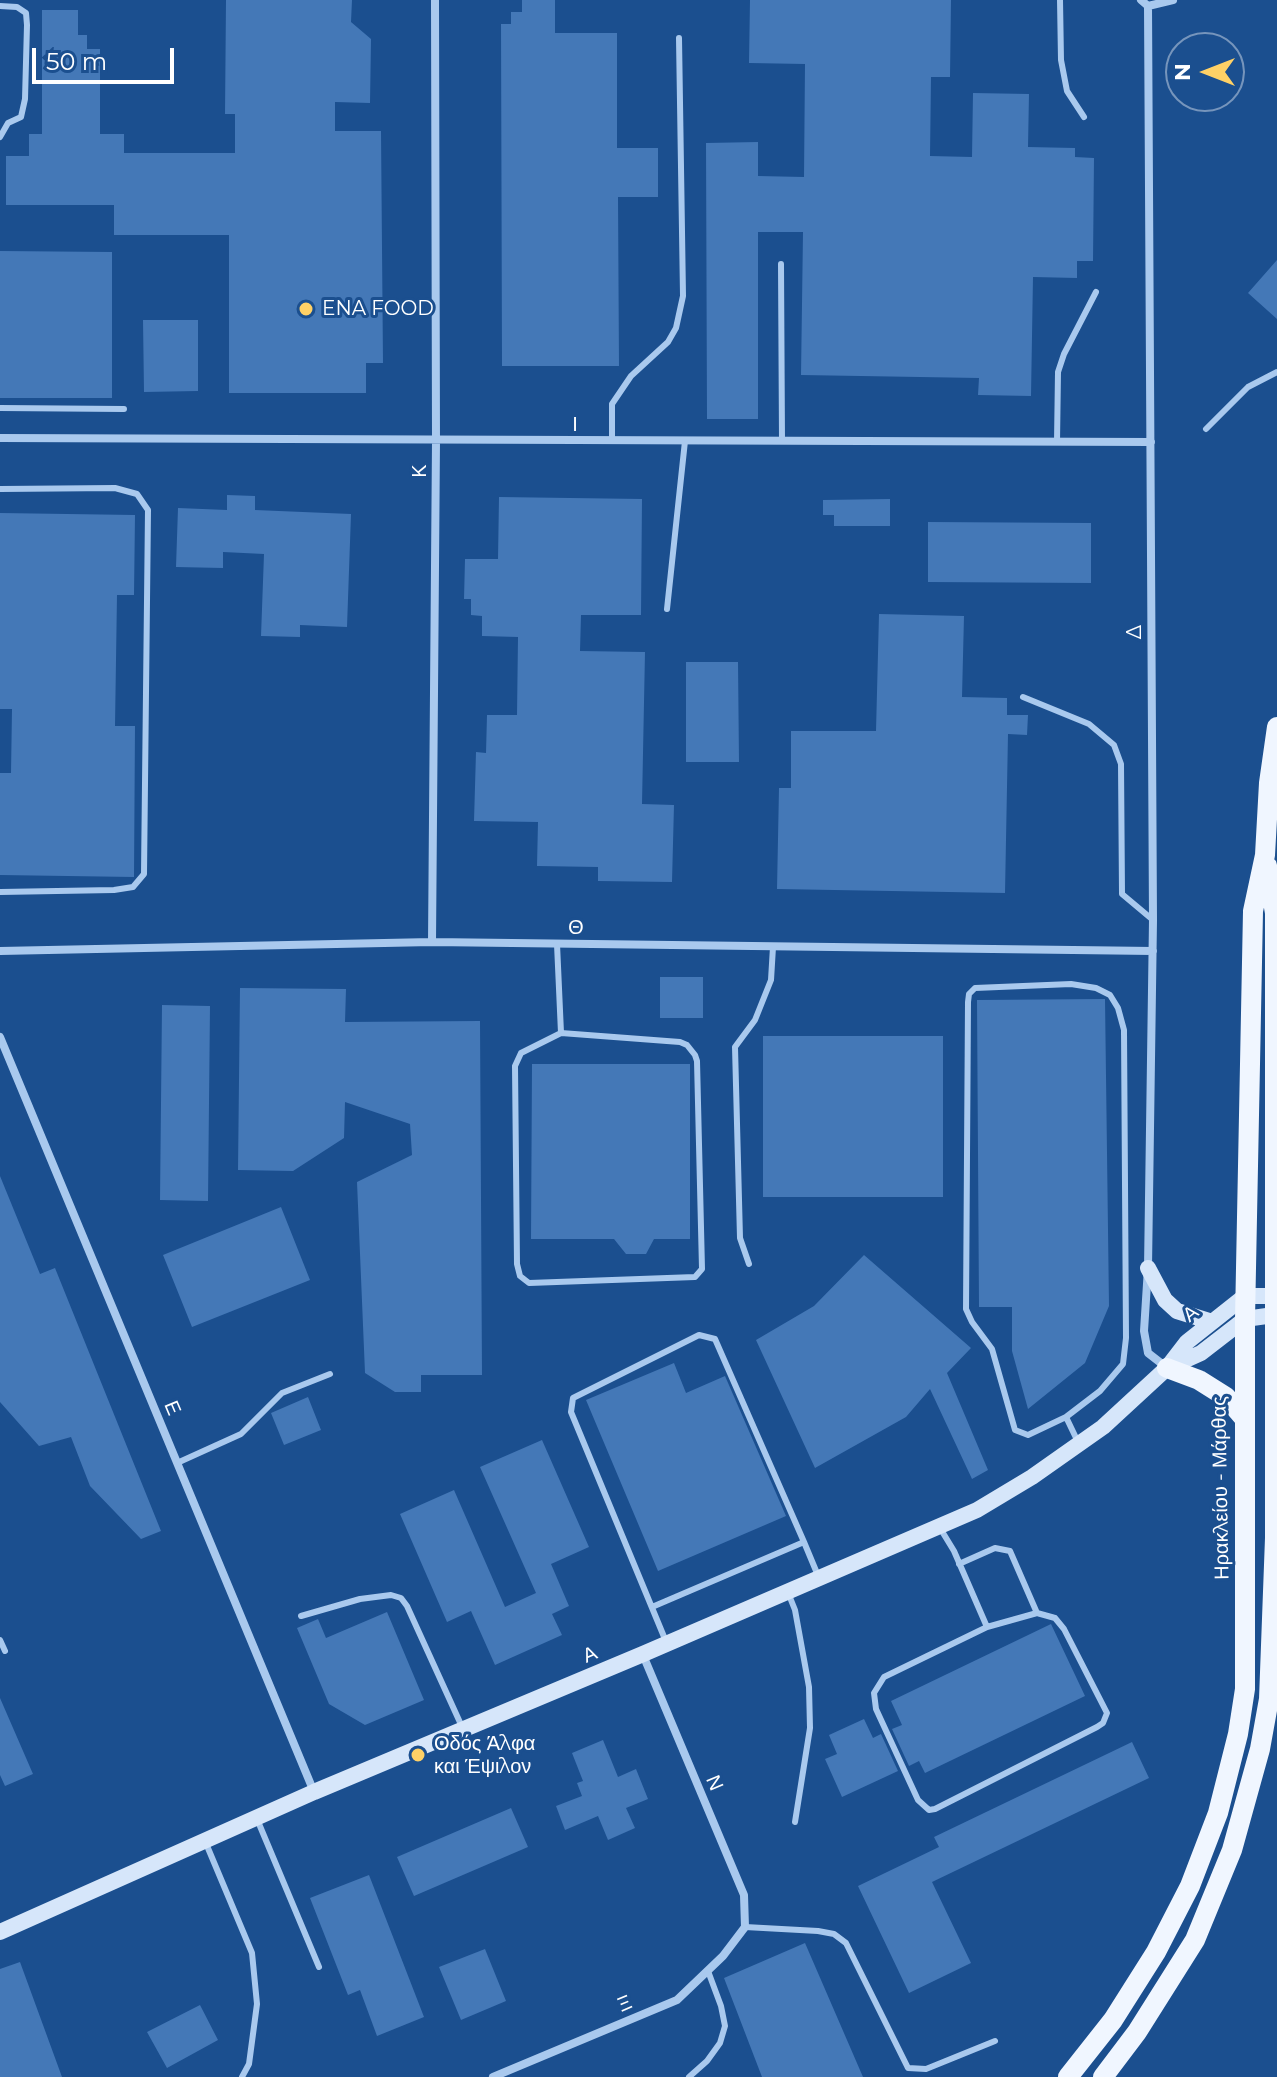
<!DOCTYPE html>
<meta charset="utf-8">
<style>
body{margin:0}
#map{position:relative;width:1277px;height:2077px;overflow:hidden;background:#1b4f8f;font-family:Montserrat,sans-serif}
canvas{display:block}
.north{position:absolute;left:1165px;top:32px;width:80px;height:80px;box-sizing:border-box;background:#1b4f8f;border:2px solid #7695bc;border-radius:50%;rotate:270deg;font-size:22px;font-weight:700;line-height:32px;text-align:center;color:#fff}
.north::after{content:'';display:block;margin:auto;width:28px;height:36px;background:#ffd166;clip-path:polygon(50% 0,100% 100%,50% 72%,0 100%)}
.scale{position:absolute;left:32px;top:48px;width:142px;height:36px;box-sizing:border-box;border:4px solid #fff;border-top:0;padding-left:10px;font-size:24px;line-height:28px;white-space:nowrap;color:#fff;-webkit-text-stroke:6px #1b4f8f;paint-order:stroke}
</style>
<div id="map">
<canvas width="1277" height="2077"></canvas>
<div class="north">N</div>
<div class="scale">50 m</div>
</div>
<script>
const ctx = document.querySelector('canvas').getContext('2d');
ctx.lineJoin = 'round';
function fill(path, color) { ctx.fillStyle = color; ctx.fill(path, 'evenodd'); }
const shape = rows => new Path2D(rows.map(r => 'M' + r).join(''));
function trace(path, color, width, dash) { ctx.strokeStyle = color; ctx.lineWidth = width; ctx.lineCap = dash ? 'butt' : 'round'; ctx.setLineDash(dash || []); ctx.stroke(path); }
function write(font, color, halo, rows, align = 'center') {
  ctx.font = font + ' Montserrat,sans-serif'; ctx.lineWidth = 6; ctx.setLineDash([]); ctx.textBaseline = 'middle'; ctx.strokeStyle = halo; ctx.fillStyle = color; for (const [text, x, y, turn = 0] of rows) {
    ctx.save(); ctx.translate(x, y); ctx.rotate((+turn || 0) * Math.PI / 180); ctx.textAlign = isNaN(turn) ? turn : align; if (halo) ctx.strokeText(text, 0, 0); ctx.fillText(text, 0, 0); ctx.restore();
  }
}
const building = shape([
 [226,0,352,0,351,22,371,39,370,103,335,102,335,131,381,131,383,363,366,363,366,393,229,393,229,235,114,235,114,205,6,205,6,156,29,156,29,134,42,134,42,10,78,10,78,35,87,35,87,49,100,49,100,134,124,134,124,153,235,153,235,114,225,114],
 [522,0,555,0,555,33,617,33,617,148,658,148,658,197,618,197,619,366,502,366,501,24,511,24,511,12,522,12],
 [750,0,951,0,950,77,931,77,930,156,972,157,973,93,1029,94,1028,147,1075,148,1075,157,1094,158,1093,261,1077,261,1077,278,1033,277,1031,396,978,395,979,378,801,375,803,232,758,232,758,419,707,419,706,143,758,142,758,176,804,177,805,64,749,63],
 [0,251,112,252,112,398,0,398],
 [1277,260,1277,319,1248,293],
 [143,320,198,320,198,391,144,392],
 [227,495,255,496,255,510,351,514,347,627,300,625,300,637,261,636,264,554,223,552,223,568,176,567,178,508,227,510],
 [499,497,642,499,641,615,581,615,580,651,645,652,642,804,674,805,672,882,598,881,598,867,537,866,538,822,474,821,476,752,486,753,487,715,517,715,518,637,482,636,482,616,471,615,471,599,464,599,465,559,498,559],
 [890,499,890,526,834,526,834,515,823,515,823,500],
 [0,513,135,515,134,595,117,595,115,726,135,726,134,877,0,875,0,773,11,773,12,709,0,709],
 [928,522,1091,523,1091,583,928,582],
 [879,614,964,616,962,697,1007,698,1007,715,1028,715,1027,735,1008,734,1005,893,777,889,779,788,791,788,791,731,876,731],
 [686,662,738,662,739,762,686,762],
 [660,977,703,977,703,1018,660,1018],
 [240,988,346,989,345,1022,480,1021,482,1375,421,1375,421,1392,395,1392,365,1373,357,1182,412,1155,410,1124,345,1102,344,1138,293,1171,238,1170],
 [1105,999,1109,1306,1085,1363,1028,1409,1012,1351,1012,1307,979,1307,977,1000],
 [162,1005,210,1006,208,1201,160,1200],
 [763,1036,943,1036,943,1197,763,1197],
 [532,1064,690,1064,690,1239,654,1239,646,1254,626,1254,614,1239,531,1239],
 [0,1176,40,1274,55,1268,161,1531,141,1539,90,1486,71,1437,39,1446,0,1402],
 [281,1207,310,1280,192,1327,163,1255],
 [864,1255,971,1348,947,1373,988,1470,972,1479,930,1389,906,1417,815,1468,756,1340,814,1306],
 [674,1363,686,1393,725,1376,786,1516,658,1571,586,1400],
 [308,1397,321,1430,284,1445,271,1413],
 [542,1440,589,1547,551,1564,569,1606,552,1614,562,1635,495,1665,471,1611,447,1622,400,1514,454,1490,505,1607,536,1593,480,1467],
 [387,1612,424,1700,365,1725,329,1704,297,1628,318,1619,326,1638],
 [1051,1624,1085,1696,925,1773,919,1761,909,1766,892,1729,902,1725,891,1701],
 [0,1698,33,1774,5,1786,0,1775],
 [864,1719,873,1738,881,1734,898,1771,842,1797,825,1759,837,1754,829,1735],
 [603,1740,618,1777,636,1769,648,1799,626,1808,635,1828,608,1840,598,1816,565,1830,556,1806,582,1796,577,1783,583,1781,572,1753],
 [1132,1742,1149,1778,932,1882,971,1963,909,1993,858,1886,939,1847,934,1837],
 [511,1808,528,1847,414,1896,397,1857],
 [369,1875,424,2017,377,2036,360,1990,348,1995,310,1898],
 [805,1943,863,2077,762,2077,724,1978],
 [485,1949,506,2001,461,2020,439,1967],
 [20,1962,62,2077,0,2077,0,1969],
 [200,2005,218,2040,167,2068,147,2032]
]);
const lane = shape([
 [1060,0,1061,60,1067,91,1084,117],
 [0,6,17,7,26,13,27,25,25,99,21,117,8,123,0,137],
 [781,264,782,441],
 [0,408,124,409],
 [1206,429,1248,387,1277,372],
 [612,441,612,404,631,376,668,342,676,328,683,296,679,38],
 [1057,442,1058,372,1064,354,1096,292],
 [0,489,115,488,137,494,148,510,144,874,133,887,114,890,0,892],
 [667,609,685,441],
 [1023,697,1089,724,1114,745,1121,764,1122,894,1153,920],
 [557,944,561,1033,680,1042,687,1045,695,1055,697,1061,702,1269,695,1277,529,1283,520,1276,517,1264,515,1066,521,1053,561,1033],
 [749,1264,740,1238,735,1047,755,1020,771,980,773,947],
 [1066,1417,1028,1435,1015,1430,992,1349,972,1322,966,1309,968,1002,969,994,975,988,1071,984,1096,988,1110,995,1118,1008,1124,1030,1126,1338,1123,1364,1100,1391,1066,1417,1078,1442],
 [177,1463,241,1434,282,1393,330,1374],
 [940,1528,954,1551,987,1627,1037,1613,1055,1618,1064,1629,1107,1713,1103,1723,1097,1727,935,1809,929,1810,918,1800,876,1709,874,1693,884,1677,987,1627],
 [959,1564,995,1548,1010,1551,1037,1613],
 [789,1595,795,1610,809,1687,810,1728,795,1822],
 [652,1607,804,1542,819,1578],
 [301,1616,360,1599,391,1595,401,1598,407,1606,463,1729],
 [0,1640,5,1651],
 [667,1644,571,1412,573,1398,699,1335,715,1339,804,1542],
 [257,1819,319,1967],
 [205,1841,252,1953,257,2004,249,2064,242,2077],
 [745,1927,818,1931,834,1934,846,1943,908,2068,926,2069,995,2041],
 [689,2077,707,2061,720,2043,725,2026,721,2006,708,1971]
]);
const street = shape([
 [1141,0,1148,6,1153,920,1148,1268,1144,1331,1148,1353,1166,1367],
 [1148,6,1173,0],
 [0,438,1151,442],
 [432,942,436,441,435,0],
 [0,951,432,942,1153,951],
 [0,1037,314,1792],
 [493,2077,677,2000,723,1956,745,1927,744,1895,643,1655]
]);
const secondary = shape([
 [1148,1268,1165,1300,1177,1311,1212,1322],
 [1170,1367,1201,1353,1245,1319,1274,1315],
 [0,1932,314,1792,643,1654,977,1510,1032,1477,1103,1427,1167,1368,1187,1342,1245,1296,1274,1296]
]);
const primary = shape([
 [1167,1368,1199,1380,1226,1397,1244,1418],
 [1068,2077,1113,2020,1156,1952,1190,1886,1218,1813,1238,1734,1245,1689,1245,1319,1253,911,1265,855,1269,783,1277,727],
 [1103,2077,1137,2032,1195,1940,1232,1850,1260,1749,1269,1699,1275,1538,1275,913,1267,866]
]);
const markers = [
 [306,309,8,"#ffd166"],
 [418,1755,8,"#ffd166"]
];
const poiNames = [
 ["ENA FOOD",322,309],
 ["Οδός Άλφα",434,1744],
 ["και Έψιλον",434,1767]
];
const streetNames = [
 ["Ι",575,425],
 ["Κ",420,471,-90],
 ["Δ",1135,632,-90],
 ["Θ",576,928,1],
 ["Α",1191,1314,-39],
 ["Ε",172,1408,67],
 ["Ηρακλείου - Μάρθας",1221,1488,-91],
 ["Α",590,1655,-23],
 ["Ν",714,1783,67],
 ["Ξ",625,2004,-23]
];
fill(building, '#4478b7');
trace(lane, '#a9c9ee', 6);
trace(street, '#a9c9ee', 8);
trace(secondary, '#d6e6fa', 16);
trace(primary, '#f0f6ff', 20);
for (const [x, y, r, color] of markers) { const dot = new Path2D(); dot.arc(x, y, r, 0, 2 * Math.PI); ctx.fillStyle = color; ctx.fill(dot); trace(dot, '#1b4f8f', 3); }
write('20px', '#fff', '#1b4f8f', poiNames, 'left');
write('20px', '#fff', '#1b4f8f', streetNames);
</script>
